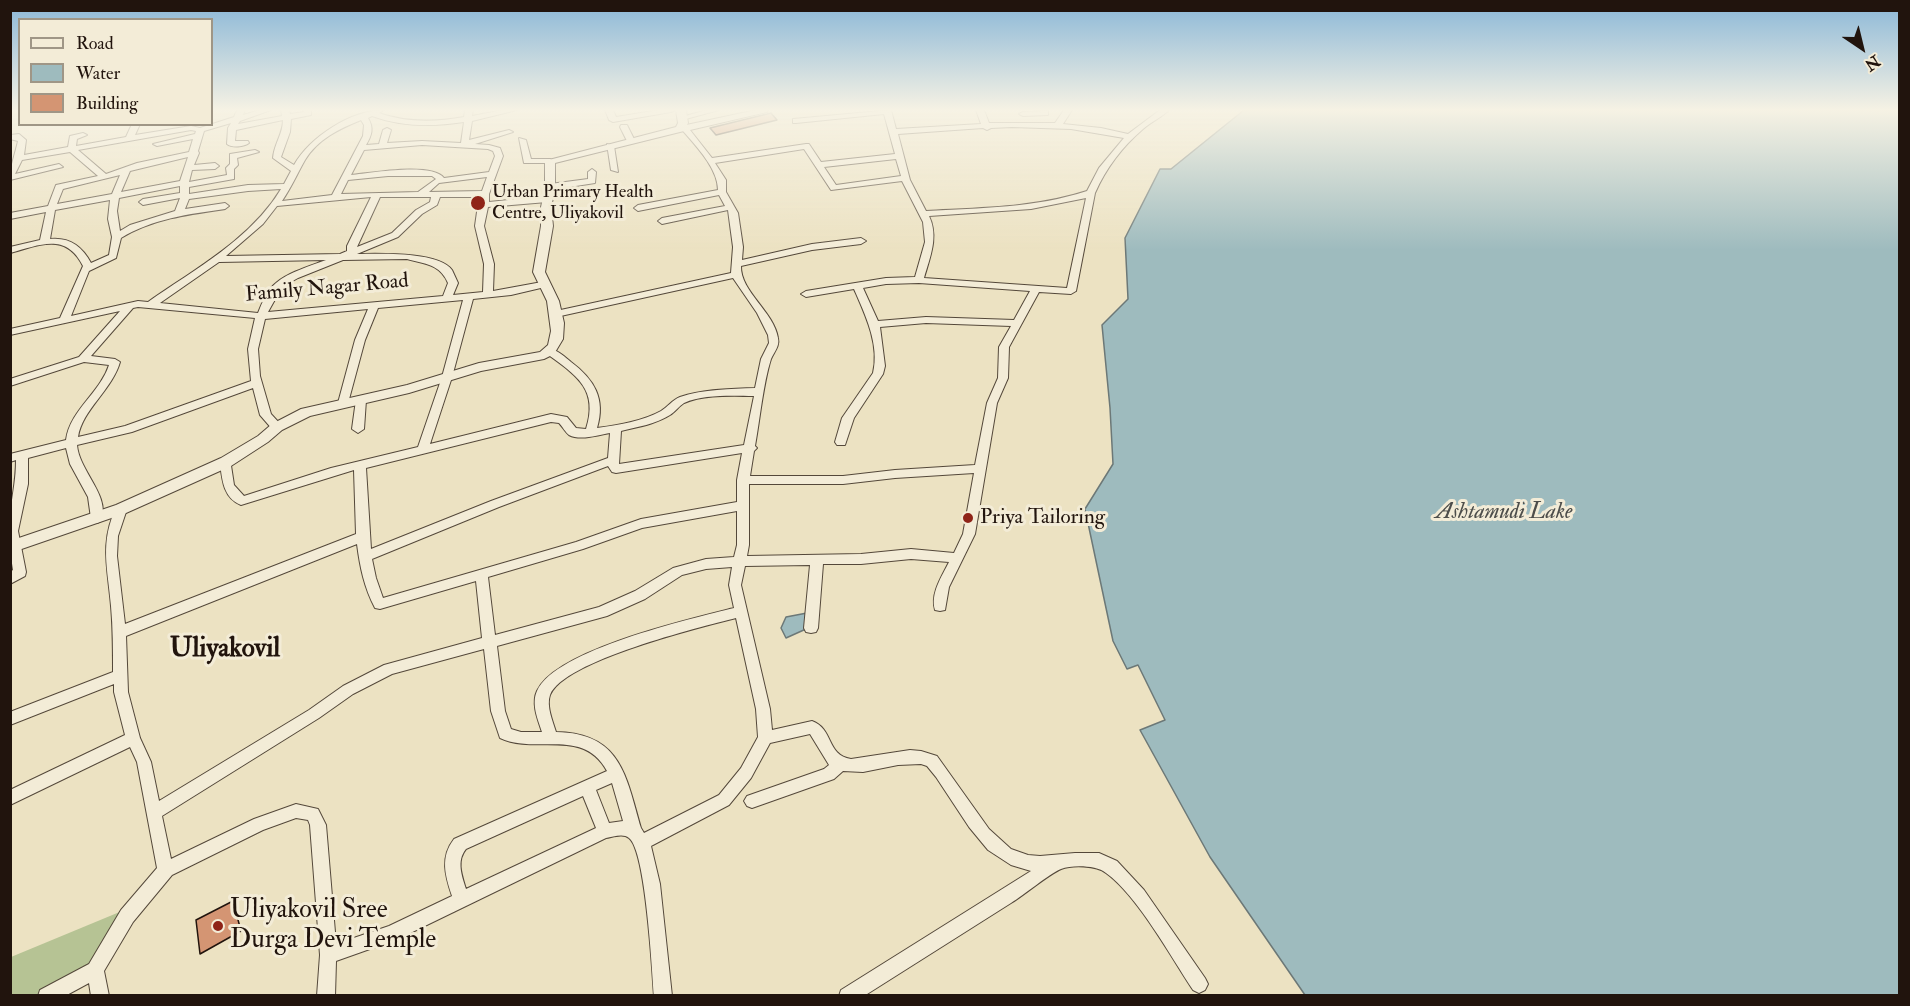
<!DOCTYPE html>
<html>
<head>
<meta charset="utf-8">
<style>
	body { margin:0 }
	#map { position:relative; width:1910px; height:1006px; overflow:hidden; background:#ece2c2; font-family:"IM FELL Double Pica",serif }
	canvas { display:block }
	.frame { position:absolute; inset:0; border:12px solid #21140d; pointer-events:none }
	.legend { position:absolute; left:18px; top:18px; width:195px; height:108px; box-sizing:border-box; background:#f3ecd7; border:2px solid #9f9686; margin:0; padding:8px 10px; list-style:none; font-size:18px; color:#21140d }
	.legend li { display:flex; align-items:center; gap:12px; height:30px }
	.legend b { width:30px; border:2px solid #9f9686 }
	.north { position:absolute; left:1832px; top:18px; width:60px; height:60px; -webkit-text-stroke:4px #f3ecd7; paint-order:stroke; rotate:145deg; font-size:16px; font-weight:700; line-height:24px; text-align:center; color:#21140d }
	.north::after { content:''; display:block; margin:auto; width:21px; height:27px; background:#21140d; clip-path:polygon(50% 0,100% 100%,50% 72%,0 100%) }
</style>
</head>
<body>
<div id="map">
<canvas width="1910" height="1006"></canvas>
<div class="frame"></div>
<ul class="legend">
<li><b style="height:8px;background:#f3ecd7"></b>Road</li>
<li><b style="height:16px;background:#9ebbbe"></b>Water</li>
<li><b style="height:16px;background:#d49573"></b>Building</li>
</ul>
<div class="north">N</div>
</div>
<script>
const g = document.querySelector('canvas').getContext('2d');
g.lineJoin = 'round';
function paint(path, color) { g.fillStyle = color; g.fill(path, 'evenodd'); }
function stroke(path, color, width, dash) { g.strokeStyle = color; g.lineWidth = width; g.lineCap = dash ? 'butt' : 'round'; g.setLineDash(dash || []); g.stroke(path); }
function label(font, color, halo, rows, align = 'center') {
  g.font = font + ' "IM FELL Double Pica",serif'; g.lineWidth = 6; g.setLineDash([]); g.textBaseline = 'middle'; g.strokeStyle = halo; g.fillStyle = color; for (const [text, x, y, turn = 0] of rows) {
    g.save(); g.translate(x, y); g.rotate((+turn || 0) * Math.PI / 180); g.textAlign = isNaN(turn) ? turn : align; if (halo) g.strokeText(text, 0, 0); g.fillText(text, 0, 0); g.restore();
  }
}
const green = new Path2D(`
	M122,911L91,969L39,995L11,996V957Z`);
const water = new Path2D(`
	M1244,110H1899V995H1305L1210,857L1140,730L1165,720L1138,665L1127,669L1113,641L1085,509L1113,464L1110,408L1102,325L1128,299L1125,238L1160,169H1171Z
	M807,613L806,629L786,638L781,628L786,617Z`);
const building = new Path2D(`
	M771,113L777,120L716,135L710,128Z
	M233,901L241,931L200,954L196,920Z`);
const minor = new Path2D(`
	M237,110H245L243,115L260,110H271L240,121L238,124L282,116L281,110H289L290,114L304,112L303,110H311V115L291,119L290,132L281,157L294,165C310,137 351,110 384,110L379,113C407,123 436,122 464,117L465,110H473L472,116L503,110H517L472,121L469,140L509,130L513,132L475,144L489,145L500,148L503,156L489,194V202L547,196L551,199L547,202L488,207L484,226L494,264L493,291L542,282L547,285L545,287L511,295L473,299L452,377L430,444L551,414L567,417L576,428L586,429C599,389 576,375 547,354L546,352L547,350L551,349C559,351 565,357 571,362C594,379 606,399 597,428C618,425 643,421 661,411C668,407 672,400 680,397C704,389 730,389 755,388L761,359L769,343L768,335L757,313L733,278L556,317L551,314L556,311L731,273L733,247L728,210L662,224L658,221L662,218L725,206L719,195L638,211L634,208L638,205L718,190C718,169 697,147 683,131H677V127L756,110H768L767,112L690,130L712,158L806,144H809L821,162L895,154L884,114L796,123H793V119L891,110L896,129L981,124L976,110H984L989,123H1055L1064,110H1072L1063,124L1101,128L1128,134L1160,110H1169C1162,117 1151,122 1143,129C1122,147 1106,168 1095,193L1076,291L1071,294L1039,292L1009,347L1008,378L997,403L975,534L949,587L945,610L940,611L935,610C930,594 942,576 949,562L911,559L861,564H823L818,628L816,632L811,633L806,632L804,628L810,565L745,566L741,585L770,709L772,730L812,721C834,729 826,755 851,759L910,750L921,751L937,756L989,829L1011,849L1028,855L1040,856L1075,853H1099L1117,861L1144,890L1205,978L1208,984L1205,990L1199,993L1193,990C1171,957 1137,895 1106,873C1096,865 1072,865 1061,869C1049,874 1024,895 1011,903C962,934 913,965 864,996H839L841,990L1031,871L1011,865L988,850L969,827L936,777L927,766L921,764L898,765L863,772L843,771L834,779L752,808L747,806L744,801L747,796L824,769L829,765L810,734L770,743L751,778L729,805L651,846L660,884L672,996H654C652,969 646,851 629,838C623,833 613,837 606,838L398,939L336,961L335,996H317L320,955L310,825L308,820L296,818L263,830L172,875L133,922L104,971L109,996H91L89,983L65,996H38L40,990L89,964L121,910L157,868L137,762L130,747L10,805V790L125,735L114,692V684L10,725V712L113,672C113,649 113,628 111,606C108,569 99,542 117,506H125L127,509L118,536L117,556L125,624L356,534L354,470L241,505C223,498 222,479 220,462L226,458L230,459L234,485L244,496L331,468L418,447L442,377L463,300L378,308L365,340L348,403L343,407L338,403L355,340L368,309L265,319L258,349L260,376L271,414L283,427L281,430H273L260,415L253,388L132,432L77,445C79,471 111,496 101,521L97,523L91,518L88,497L70,464L66,448L28,458V484L18,531L26,572L25,576L10,584V572L13,570C10,551 8,528 11,508C13,491 16,479 16,460L10,462V454L66,440C70,410 100,393 109,365L84,362L10,386V379L79,357L120,311L10,335V329L60,318L83,266C66,232 40,245 10,253V247L40,240L46,212L10,219V213L48,206L56,185L98,176L70,152L22,160L15,174L59,164L63,167L10,180C10,166 15,155 18,141L10,139V135L19,134L26,140L24,155L68,147L70,136L83,133L87,135L77,139L76,146L126,137L132,124H140L135,135L191,126L200,128L234,117ZM372,116C402,127 432,127 464,122L461,143L422,141L387,143L391,130L387,128L383,130L379,144L366,145C372,135 374,128 368,118ZM283,120C283,134 274,144 273,158L291,171L284,184L248,185L189,194V187L234,179V169L238,165L237,158L259,152L255,150L230,154V164L226,168L227,175L189,182L192,170L215,169L219,166L215,163L194,165L199,153L198,151L204,131L231,123L228,128L227,144C232,148 244,147 249,143L248,141H235L236,130ZM361,120L364,125L363,136L332,195L282,201C291,188 297,174 305,160C318,139 339,129 361,120ZM1012,127L1071,129L1124,138L1099,168L1087,191C1035,208 980,208 926,211L910,180L898,134L983,128L987,130L991,128ZM191,130L196,131L195,134L153,144L157,146L193,139L189,152L137,163L106,174L78,150ZM422,145L488,149L493,151L495,156L489,172L444,178C432,162 371,173 351,175L364,150ZM804,149L831,190L902,181L923,222L925,242L915,277L886,278L806,291L801,294L806,297L854,289C865,314 880,345 873,373L842,418L835,442L837,445H845L854,418L883,374L885,366L880,327L926,323L1011,326L999,347L998,378L987,403L975,465L895,470L843,476H750L754,451L757,448L755,446C760,419 763,384 771,359C774,352 780,346 778,338C774,312 740,291 741,266L812,250L861,244L866,241L861,238L812,244L742,260L743,247L738,213L726,192V180L715,163ZM188,157L180,181L121,192L130,171ZM896,159L901,176L836,185L824,167ZM120,175L112,194L57,204L63,189ZM388,176H432L436,179L418,192L341,194L348,180ZM487,177L482,191L429,192L439,183ZM180,186V193L143,199L139,202L143,205L180,198L175,211L130,225L120,231L117,211L119,198ZM281,189C251,239 195,269 148,302L138,301L71,316L89,271L116,258L121,238C152,219 189,214 225,209L229,206L225,203L185,209L189,199L248,191ZM371,197L347,246V251L340,254L226,256L263,224L277,206ZM380,197H431L430,202L416,210L392,233L357,247ZM440,197H481V205L477,212L475,226L484,264L483,292L453,295L458,283C456,279 454,274 452,270C438,251 378,254 357,254L398,237L422,214L437,205ZM1086,198L1067,288L924,278C930,257 939,237 929,216L1031,209ZM110,200L108,219L112,237L109,255L91,263C82,246 69,237 50,239L55,210ZM407,259C425,264 440,264 448,283L443,296L268,312L282,287L298,278L343,260ZM326,260C310,266 289,272 276,283C267,290 262,303 258,313L160,303L219,262ZM919,283L1030,291L1014,320L926,317L878,321L863,288L886,284ZM138,307L255,318L248,349L251,381L125,426L78,437C82,410 112,390 120,362L115,359L91,356L133,308ZM754,396L744,445L619,464L621,431C637,427 656,424 670,415C675,412 679,406 684,403C704,394 732,396 754,396ZM551,422L559,423C562,426 566,433 569,435C580,441 599,435 610,433L608,458L491,501L371,549L366,468ZM742,453L737,480V502L641,519L576,542L383,598L376,578L372,559L499,507L608,466L612,472L616,473ZM974,473L963,534L954,553L911,549L861,554L747,556L749,545V484H843L895,478ZM737,511V545L734,557L706,559L673,568L635,591L599,607L495,635L488,577L583,549L642,528ZM357,544C360,567 364,587 375,608L380,609L476,581L482,638L384,665L343,686L309,710L159,801L151,762L140,738L128,692L126,636ZM732,567L729,585L734,608C690,619 555,650 537,691C531,704 538,720 542,732H521L511,729L505,711L497,646L607,616L645,599L682,575L706,569ZM736,618L756,709L758,737L741,768L719,795L644,833L641,828C626,776 621,733 556,732C553,722 546,706 550,695C563,661 700,627 736,618ZM484,649L491,711L500,738C537,755 583,727 607,771L454,839C440,857 445,875 452,896L389,926L336,944L326,825L318,809L296,804L254,819L171,859L162,816L319,718L353,694L392,674ZM612,783L623,821L609,823L596,790ZM583,796L596,828L466,889C462,876 456,861 466,849Z
	M605,110H613L616,117L659,110H675L671,112L613,122L609,120Z
	M707,110H719L682,120L678,118Z
	M1045,111H1048V115L1023,116L1019,114L1023,112Z
	M621,125H627L635,141L634,143H628L620,127Z
	M519,138L526,140L531,159H550L554,161L550,163H524Z
	M607,144L614,146L618,172L611,170Z
	M592,169L596,172L595,183L550,190L546,187L550,184L588,179V172Z
	M361,396L366,400L364,429L358,433L352,429L356,400Z`);
const tertiary = new Path2D(`
	M676,110H686L688,123L684,131L555,163V189L551,207L553,226L545,272L559,301L564,323L563,339L554,354L544,359L481,371L409,393L310,416L282,430L268,442L231,466L126,513L10,553V541L116,505L221,458L258,436L272,424L301,409L407,385L479,363L540,352L548,345L551,331L547,301L533,272L541,226V207L545,189V161L676,127L678,123Z`);
const markers = [
	[478,203,8,"#8f2418"],
	[968,518,6,"#8f2418"],
	[218,926,6,"#8f2418"]
];
const farPoinames = [
	["Urban Primary Health",492,193],
	["Centre, Uliyakovil",492,214]
];
const streetNames = [
	["Family Nagar Road",327,289,-5]
];
const poiNames = [
	["Priya Tailoring",980,518]
];
const waterNames = [
	["Ashtamudi Lake",1504,513]
];
const nearPoinames = [
	["Uliyakovil Sree",230,911],
	["Durga Devi Temple",230,941]
];
const districtNames = [
	["Uliyakovil",225,650]
];
paint(green, '#b6c394');
paint(water, '#9ebbbe');
stroke(water, '#6c7877', 1.5);
paint(building, '#d49573');
stroke(building, '#21140d', 1.5);
stroke(minor, '#54483a', 2);
stroke(tertiary, '#54483a', 2);
paint(minor, '#f3ecd7');
paint(tertiary, '#f3ecd7');
const sky = g.createLinearGradient(0, 0, 0, 250);
sky.addColorStop(0, '#8ab7d7');
sky.addColorStop(0.44, '#f6f2e4');
sky.addColorStop(1, '#f6f2e400');
g.fillStyle = sky;
g.fillRect(0, 0, 1910, 250);
for (const [x, y, r, color] of markers) { const dot = new Path2D(); dot.arc(x, y, r, 0, 2 * Math.PI); g.fillStyle = color; g.fill(dot); stroke(dot, '#f3ecd7', 2); }
label('18px', '#21140d', '#f3ecd7', farPoinames, 'left');
label('21px', '#21140d', '#f3ecd7', streetNames);
label('21px', '#21140d', '#f3ecd7', poiNames, 'left');
label('italic 22px', '#4d4e4b', '#f3ecd7', waterNames);
label('26px', '#21140d', '#f3ecd7', nearPoinames, 'left');
label('bold 27px', '#21140d', '#f3ecd7', districtNames);
</script>
</body>
</html>
